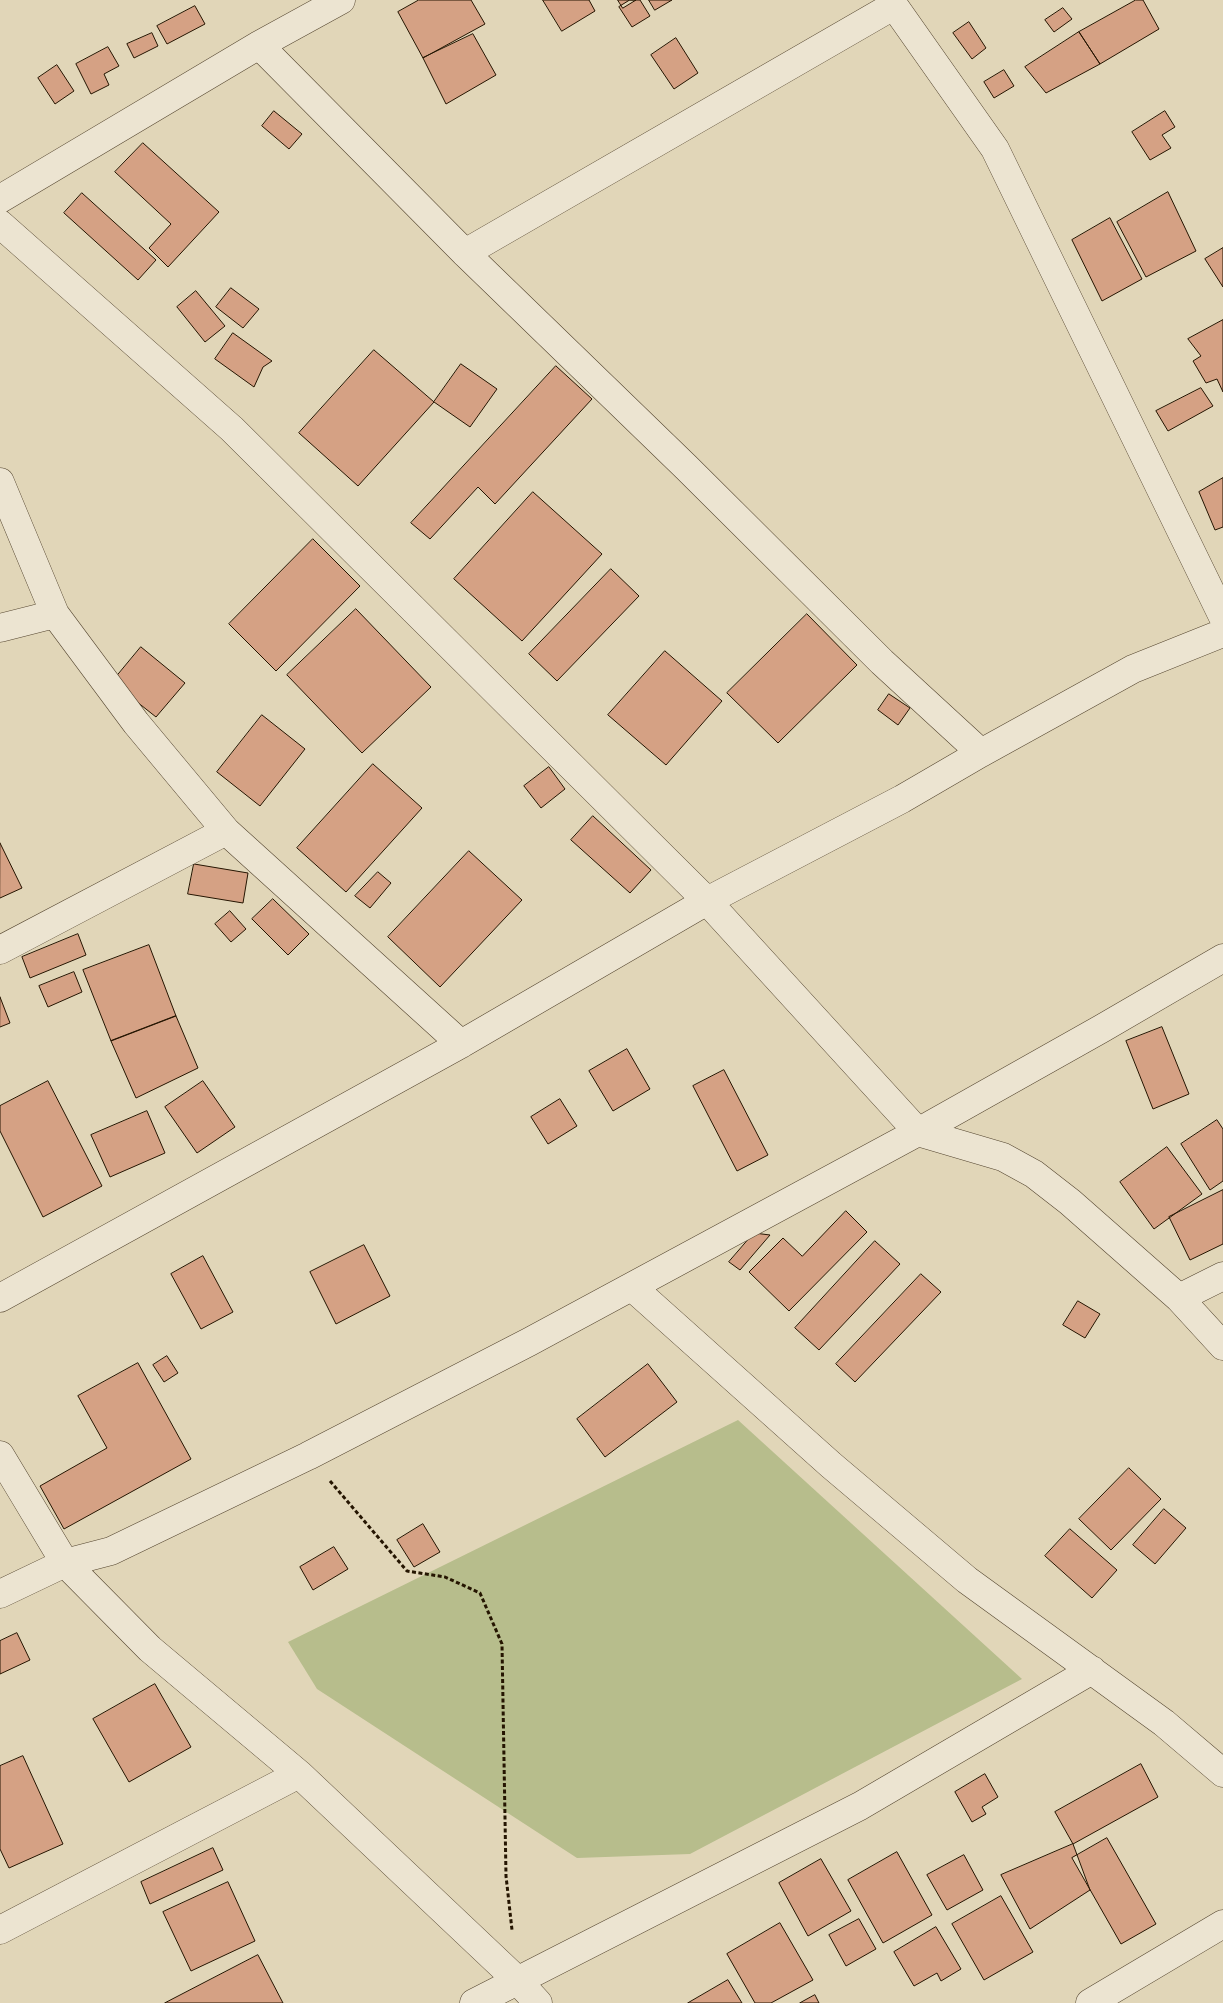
<!DOCTYPE html>
<html>
<head>
<meta charset="utf-8">
<style>
	body { margin:0 }
	canvas { display:block; background:#e1d6b8 }
</style>
</head>
<body>
<canvas width="1223" height="2003"></canvas>
<script>
const g = document.querySelector('canvas').getContext('2d');
g.lineJoin = 'round';
function paint(path, color) { g.fillStyle = color; g.fill(path, 'evenodd'); }
function stroke(path, color, width, dash) { g.strokeStyle = color; g.lineWidth = width; g.lineCap = dash ? 'butt' : 'round'; g.setLineDash(dash || []); g.stroke(path); }
const green = new Path2D(`
	M738,1420L1022,1679L690,1854L577,1858L317,1689L288,1642Z`);
const building = new Path2D(`
	M419,0H471L485,24L423,58L398,12Z
	M543,0H589L595,11L562,31Z
	M618,0H636L623,8Z
	M630,0H640L650,16L632,27L619,7Z
	M649,0H672L655,10Z
	M1136,0H1143L1159,29L1100,64L1079,32Z
	M195,6L205,24L167,44L157,26Z
	M1063,8L1072,19L1054,32L1045,20Z
	M969,22L986,48L972,59L953,33Z
	M1079,32L1100,64L1046,93L1025,67Z
	M152,33L158,46L134,58L127,44Z
	M473,34L496,75L446,104L423,58Z
	M676,38L698,73L674,89L651,55Z
	M108,47L119,66L104,74L109,85L91,94L76,64Z
	M57,65L74,91L55,104L38,78Z
	M1004,70L1014,86L994,98L984,82Z
	M274,111L302,134L289,149L262,126Z
	M1165,111L1175,127L1162,135L1171,148L1150,160L1132,132Z
	M143,143L219,212L168,267L149,248L171,224L115,172Z
	M1168,192L1196,251L1146,277L1117,222Z
	M82,193L156,260L138,280L64,213Z
	M1110,218L1142,279L1102,301L1072,240Z
	M1223,248V287L1205,259Z
	M231,288L259,309L243,328L216,307Z
	M196,291L225,326L205,342L177,307Z
	M1223,320V392L1217,379L1206,383L1193,361L1201,356L1188,339Z
	M233,333L272,361L263,367L254,387L215,359Z
	M374,350L434,402L358,486L299,433Z
	M461,364L497,389L470,427L434,402Z
	M556,366L592,399L495,504L478,487L430,539L411,523Z
	M1201,388L1213,406L1168,431L1156,411Z
	M1223,478V527L1215,530L1199,492Z
	M533,492L602,554L522,641L454,579Z
	M313,539L360,586L276,671L229,624Z
	M611,569L639,596L557,681L529,654Z
	M356,609L431,687L362,753L287,675Z
	M807,614L857,665L778,743L727,693Z
	M141,647L185,683L156,717L112,682Z
	M665,651L722,701L666,765L608,715Z
	M889,694L910,708L898,725L878,710Z
	M262,715L305,749L260,806L217,772Z
	M373,764L422,808L346,892L297,848Z
	M549,767L565,789L541,808L524,786Z
	M593,816L651,870L630,893L571,840Z
	M0,843L22,888L0,898Z
	M469,851L522,900L440,987L388,937Z
	M194,864L248,873L243,903L188,894Z
	M378,872L391,883L370,908L355,896Z
	M273,899L309,934L288,955L252,919Z
	M230,911L246,929L231,942L215,924Z
	M78,934L86,955L30,978L22,957Z
	M149,945L176,1016L111,1041L83,970Z
	M74,972L82,992L48,1007L39,986Z
	M0,997L10,1023L0,1027Z
	M176,1016L198,1068L136,1098L111,1041Z
	M1162,1027L1189,1094L1153,1109L1126,1041Z
	M627,1049L650,1089L613,1111L589,1071Z
	M724,1070L768,1155L737,1171L693,1086Z
	M48,1081L102,1186L43,1217L0,1131V1106Z
	M203,1081L235,1127L197,1153L165,1107Z
	M560,1099L577,1126L548,1144L531,1117Z
	M147,1111L165,1153L110,1177L91,1135Z
	M1217,1120L1223,1129V1181L1210,1190L1181,1144Z
	M1167,1147L1202,1194L1154,1229L1120,1182Z
	M1223,1190V1244L1190,1260L1169,1217Z
	M846,1211L867,1232L789,1311L749,1272L783,1238L802,1256Z
	M754,1233L770,1235L740,1270L729,1262Z
	M875,1241L900,1264L819,1350L795,1328Z
	M364,1245L390,1296L336,1324L310,1272Z
	M203,1256L233,1312L201,1329L171,1274Z
	M921,1274L941,1292L855,1382L836,1364Z
	M1078,1301L1100,1314L1085,1338L1063,1325Z
	M167,1356L178,1373L164,1382L153,1365Z
	M138,1363L191,1459L64,1529L40,1486L107,1448L78,1396Z
	M648,1364L677,1402L605,1457L577,1419Z
	M1129,1468L1161,1499L1111,1550L1079,1519Z
	M1164,1509L1186,1528L1155,1564L1133,1545Z
	M423,1524L440,1552L414,1567L397,1540Z
	M1070,1529L1117,1570L1092,1598L1045,1556Z
	M334,1547L348,1569L313,1590L300,1567Z
	M17,1633L30,1660L0,1674V1641Z
	M155,1684L191,1747L129,1782L93,1719Z
	M23,1756L63,1844L9,1868L0,1849V1766Z
	M1141,1764L1158,1797L1073,1844L1055,1812Z
	M985,1774L998,1797L982,1807L986,1814L972,1822L955,1792Z
	M1107,1838L1156,1924L1121,1944L1072,1858Z
	M1073,1844L1090,1890L1030,1929L1001,1875Z
	M213,1848L223,1870L150,1904L141,1882Z
	M897,1852L932,1915L883,1943L848,1880Z
	M964,1855L983,1890L947,1910L927,1875Z
	M821,1859L851,1911L808,1936L779,1883Z
	M228,1882L255,1941L191,1971L163,1912Z
	M1001,1896L1033,1952L984,1980L952,1924Z
	M859,1919L876,1949L846,1966L829,1935Z
	M780,1923L813,1980L771,2003H755L727,1954Z
	M936,1927L961,1969L941,1981L937,1973L914,1986L894,1952Z
	M258,1955L283,2003H165Z
	M728,1980L742,2003H688Z
	M815,1995L819,2003H800Z`);
const path = new Path2D(`
	M330,1481L407,1571L445,1577L480,1593L502,1644L506,1876L512,1930`);
const minor = new Path2D(`
	M890,0L995,149L1223,617
	M259,45L465,253L686,467L882,662L981,753
	M0,199L259,45L341,0
	M0,224L232,429L707,901L918,1132L1003,1157L1034,1174L1070,1202L1179,1298L1223,1346
	M465,253L893,6
	M0,482L55,614L136,723L226,831L461,1044
	M0,628L55,614
	M0,950L226,831
	M632,1287L831,1465L967,1580L1164,1723L1223,1773
	M0,1298L461,1044L707,901L902,799L981,753L1133,669L1223,633
	M1179,1298L1223,1276
	M0,1455L65,1563L150,1649L299,1774L517,1980L538,2003
	M0,1594L65,1563L111,1551L308,1456L529,1342L918,1132L1101,1029L1223,958
	M0,1930L299,1774
	M474,2003L860,1806L1092,1670
	M1090,2003L1223,1924`);
paint(green, '#b7bd8c');
paint(building, '#d5a184');
stroke(building, '#251501', 1);
stroke(minor, '#54452f', 29);
stroke(path, '#251501', 3, [4, 2.5]);
stroke(minor, '#ece4d1', 28);
</script>
</body>
</html>
